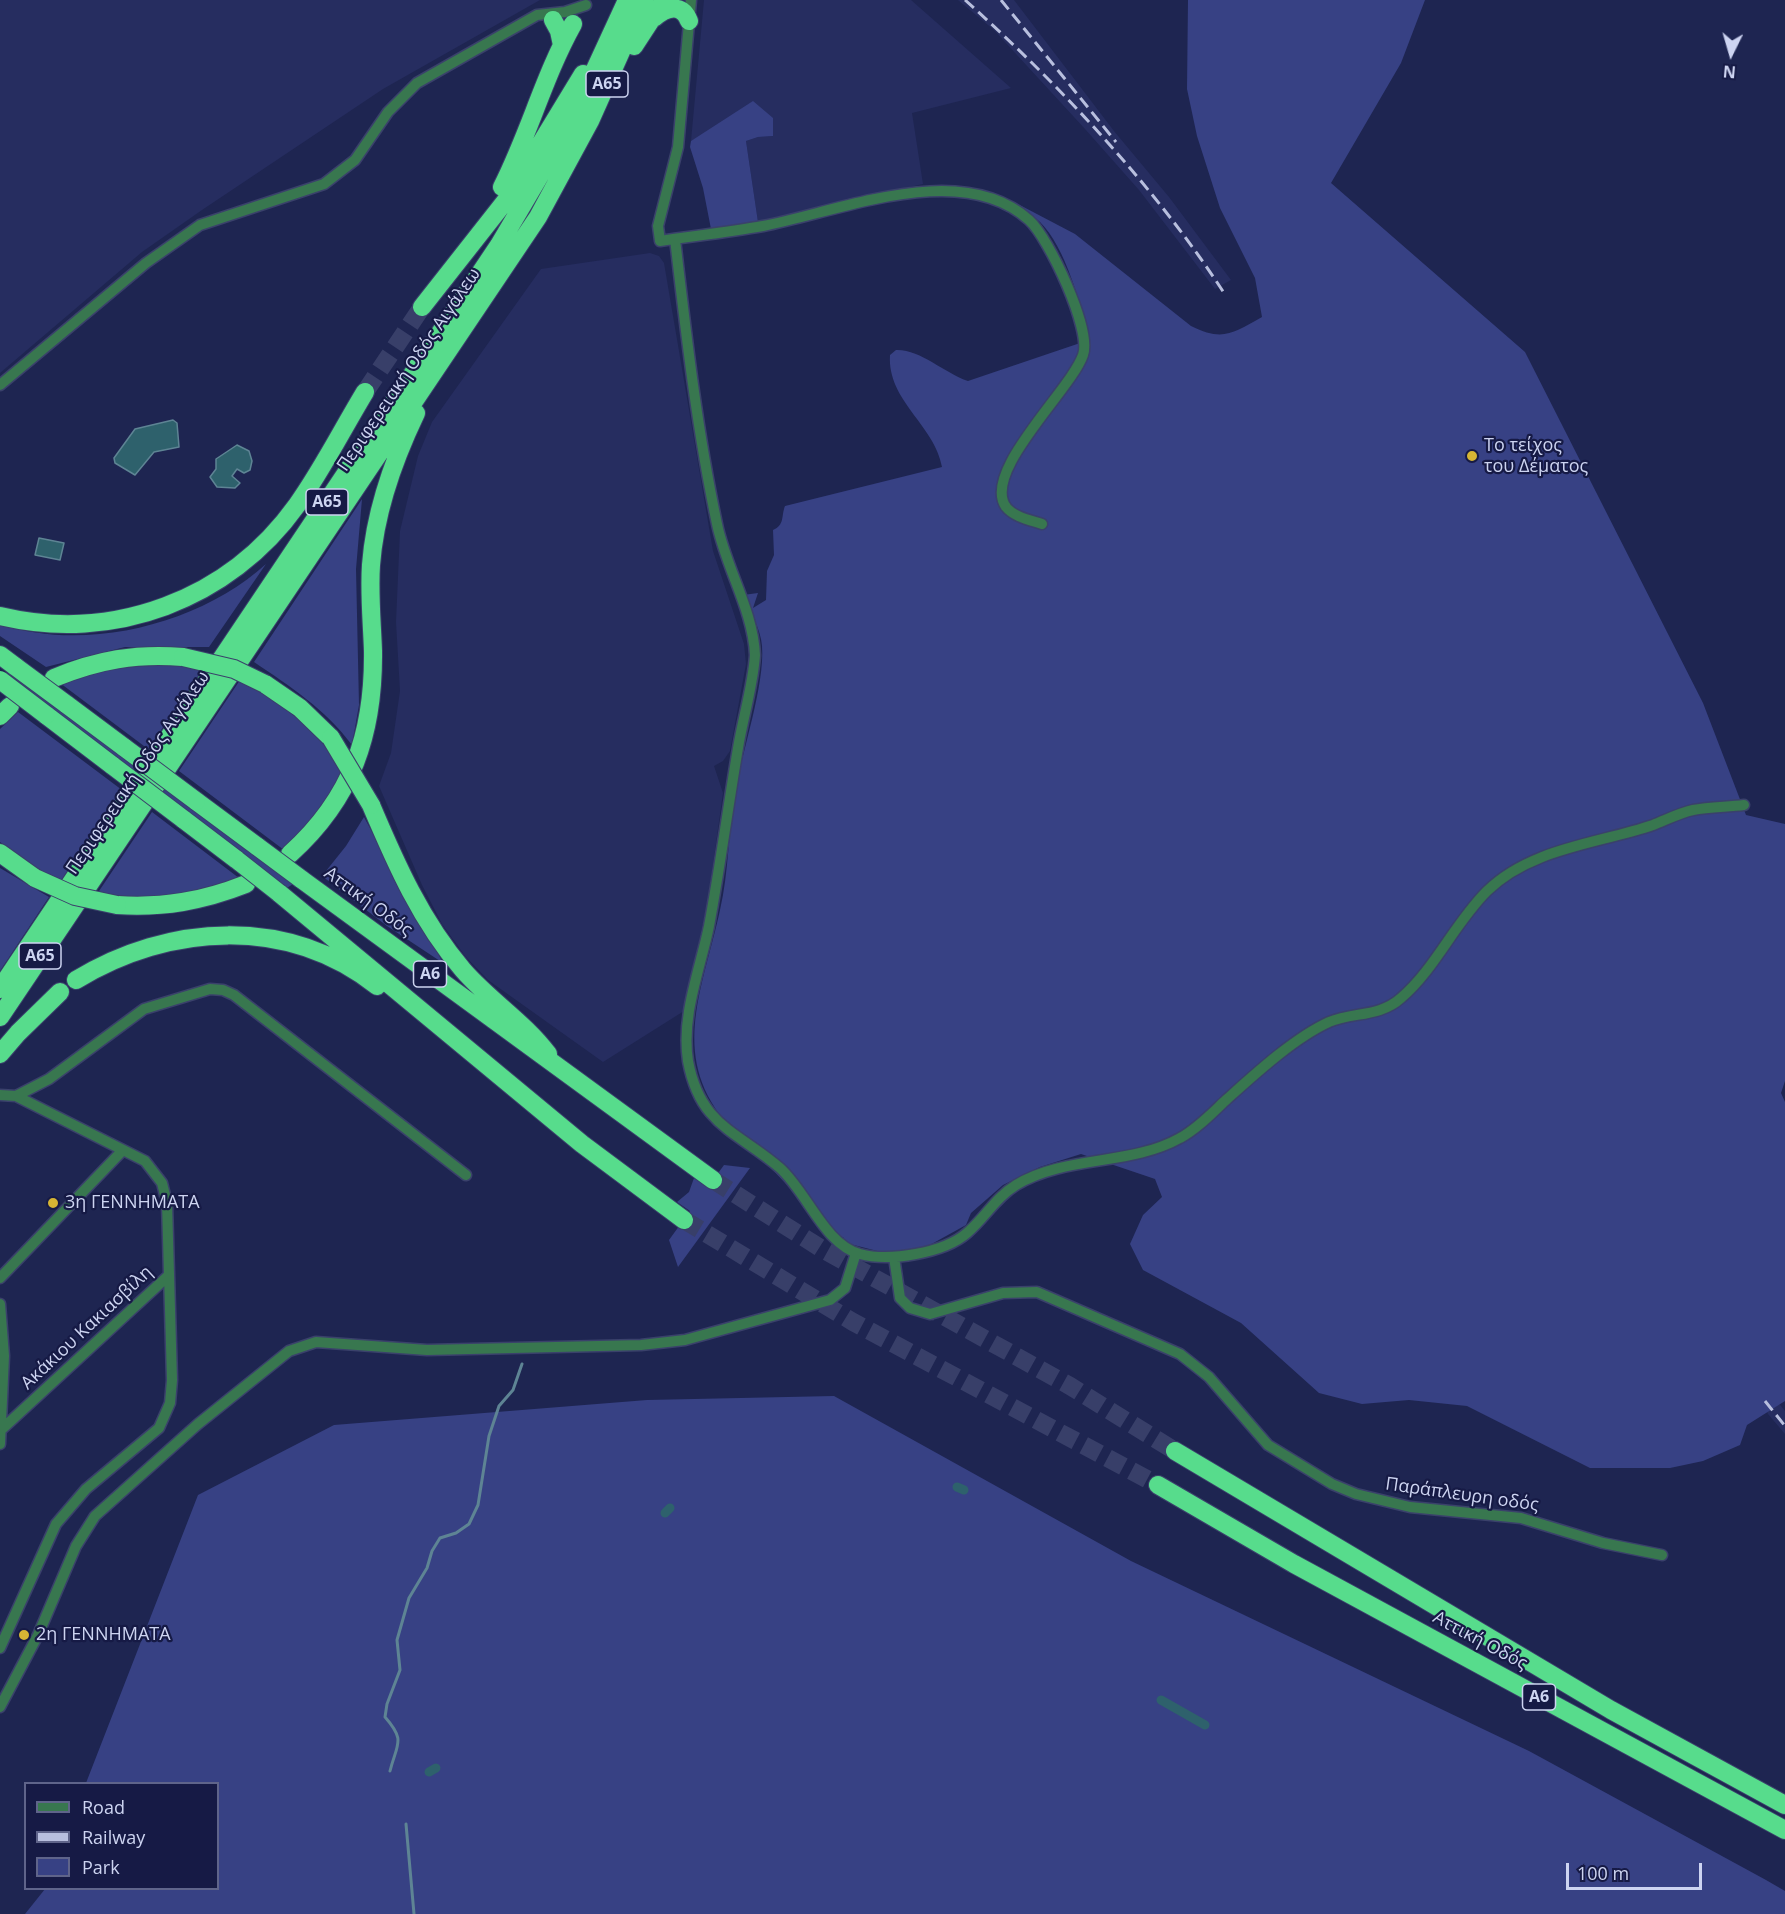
<!DOCTYPE html>
<html>
<head>
<meta charset="utf-8">
<style>
	body { margin:0 }
	#map { position:relative; width:1785px; height:1914px; overflow:hidden; background:#1e2551; font-family:"Open Sans",sans-serif }
	canvas { display:block }
	.legend { position:absolute; left:24px; top:1782px; width:195px; height:108px; box-sizing:border-box; background:#161a45; border:2px solid #5f648a; margin:0; padding:8px 10px; list-style:none; font-size:18px; color:#cdd4f1 }
	.legend li { display:flex; align-items:center; gap:12px; height:30px }
	.legend b { width:30px; border:2px solid #5f648a }
	.north { position:absolute; left:1701px; top:24px; width:60px; height:60px; -webkit-text-stroke:4px #161a45; paint-order:stroke; rotate:185deg; font-size:16px; font-weight:700; line-height:24px; text-align:center; color:#cdd4f1 }
	.north::after { content:''; display:block; margin:auto; width:21px; height:27px; background:#cdd4f1; clip-path:polygon(50% 0,100% 100%,50% 72%,0 100%) }
	.scale { position:absolute; left:1566px; top:1863px; width:136px; height:27px; box-sizing:border-box; border:3px solid #cdd4f1; border-top:0; padding-left:8px; font-size:18px; line-height:21px; white-space:nowrap; color:#cdd4f1; -webkit-text-stroke:4px #161a45; paint-order:stroke }
</style>
</head>
<body>
<div id="map">
<canvas width="1785" height="1914"></canvas>
<ul class="legend">
<li><b style="height:8px;background:#38774f"></b>Road</li>
<li><b style="height:8px;background:#b8bfde"></b>Railway</li>
<li><b style="height:16px;background:#374184"></b>Park</li>
</ul>
<div class="north">N</div>
<div class="scale">100 m</div>
</div>
<script>
const g = document.querySelector('canvas').getContext('2d');
g.lineJoin = 'round';
function paint(path, color) { g.fillStyle = color; g.fill(path, 'evenodd'); }
function stroke(path, color, width, dash) { g.strokeStyle = color; g.lineWidth = width; g.lineCap = dash ? 'butt' : 'round'; g.setLineDash(dash || []); g.stroke(path); }
function label(font, color, halo, rows, align = 'center') {
  g.font = font + ' "Open Sans",sans-serif'; g.lineWidth = 4.5; g.setLineDash([]); g.textBaseline = 'middle'; g.strokeStyle = halo; g.fillStyle = color; for (const [text, x, y, turn = 0] of rows) {
    g.save(); g.translate(x, y); g.rotate((+turn || 0) * Math.PI / 180); g.textAlign = isNaN(turn) ? turn : align; if (halo) g.strokeText(text, 0, 0); g.fillText(text, 0, 0); g.restore();
  }
}
const built = new Path2D(`
	M0,0H540L383,89L202,210L142,252L0,373Z
	M704,0H911L1011,88L912,113L923,184L758,222L746,141L758,137L773,136L698,138L691,141Z
	M958,0H1014L1114,131L1169,197L1231,280L1215,289L1139,190L1085,129L994,30Z
	M650,253L659,256L664,263L713,551L744,644L746,664L730,751L723,761L714,766L723,793L708,901L684,1011L603,1062L488,980L465,956L442,924L422,885L379,786L391,753L400,691L396,622L400,531L418,456L432,422L541,269Z
	M1776,1400L1785,1411V1434L1768,1414L1764,1405Z`);
const green = new Path2D(`
	M1188,0H1425L1401,63L1331,183L1525,352L1703,703L1746,815L1785,824V1081L1781,1093L1785,1102V1401L1747,1425L1740,1445L1703,1461L1670,1468H1590L1467,1406L1409,1400L1362,1404L1319,1393L1241,1323L1143,1270L1130,1244L1143,1215L1162,1197L1155,1179L1081,1154L1040,1167L1003,1185L971,1213L966,1225L928,1246L893,1255L842,1242L844,1238L833,1232L725,1121C669,1054 704,985 720,910C729,872 728,831 735,793C742,751 765,685 762,646C761,629 749,610 743,595L758,593L753,608L766,600L767,571L774,555L773,530C785,525 781,516 785,506L942,467C935,425 887,401 890,355L896,350C920,349 944,373 968,381L1089,340C1081,305 1066,248 1040,222C1032,215 1022,209 1014,202L1075,234L1191,326C1223,342 1233,333 1262,317L1255,278L1220,208L1197,136L1187,89Z
	M753,101L773,118V136L758,137L746,141L758,222L711,229L703,188L690,147L691,141Z
	M362,499L356,569L359,705L352,745C325,709 291,687 254,662Z
	M266,564L209,647H125L46,667L0,636V624C86,653 200,624 266,564Z
	M155,662L204,668L148,749L60,683L78,675Z
	M9,671L293,884L287,888L4,674Z
	M240,680C288,708 313,726 345,773L333,794L284,850L179,771Z
	M18,712L122,790L60,882L40,872L0,842V729Z
	M152,812L239,878L211,890L152,900L97,894Z
	M364,817L443,963L387,926L322,876L346,846Z
	M0,868L49,897L0,971Z
	M724,1165L750,1168L678,1267L669,1240L690,1211L677,1202L689,1192L694,1178L708,1187Z
	M834,1396L1131,1561L1529,1751L1766,1880L1785,1891V1914H25L45,1889L218,1888V1784L86,1783L198,1495L334,1425L647,1400Z`);
const water = new Path2D(`
	M173,420L177,423L179,447L154,452L135,475L115,463L114,458L135,429Z
	M237,445L249,451L252,461L250,470L244,473L237,469L232,476L240,483L235,488L217,487L210,477L216,469V459Z
	M39,538L64,543L60,560L35,555Z`);
const stream = new Path2D(`
	M390,1771C397,1743 406,1741 385,1717L387,1704L400,1670L397,1640L409,1598L427,1568L432,1551L440,1538L456,1533L469,1524L478,1505L489,1436L499,1406L513,1390L522,1364
	M406,1824L414,1914`);
const canal = new Path2D(`
	M957,1487L964,1490
	M665,1513L670,1508
	M1161,1700L1205,1725
	M429,1772L436,1768`);
const motorwayTunnel = new Path2D(`
	M365,392L422,307
	M713,1180L822,1249L1070,1386L1175,1451
	M684,1220L853,1322L1158,1485`);
const minor = new Path2D(`
	M691,0L678,147L658,226L660,241C694,236 729,232 763,226C841,211 961,159 1029,220C1049,238 1092,330 1083,355C1071,390 981,472 1006,507C1014,517 1030,520 1042,524
	M675,239C686,334 697,430 717,524C726,568 753,610 755,655C753,686 743,717 738,748C728,807 720,867 709,926C700,970 681,1015 688,1061C700,1126 737,1131 780,1168C807,1192 825,1245 860,1254C889,1262 944,1253 967,1233C985,1218 995,1198 1016,1185C1066,1155 1130,1166 1180,1138C1197,1129 1212,1113 1226,1100C1255,1074 1294,1038 1329,1022C1353,1012 1380,1017 1401,998C1435,969 1454,924 1487,891C1531,848 1597,844 1653,825C1666,820 1679,813 1693,810C1709,807 1727,807 1744,805
	M0,385L146,263L200,225L324,184L355,160L388,112L417,83L537,15L565,12L586,5
	M0,1095L16,1096L145,1161L162,1183L167,1203L172,1380L170,1403L159,1428L86,1489L56,1524L0,1648
	M16,1096L49,1079L144,1009L210,989L223,990L234,995L466,1175
	M894,1257L900,1298L910,1308L930,1314L1003,1293L1037,1292L1180,1354L1209,1377L1268,1445L1332,1484L1356,1494L1410,1507L1521,1518L1603,1543L1662,1555
	M0,1278L123,1150
	M0,1304L4,1356L0,1444
	M2,1429L168,1276
	M0,1707L38,1635L76,1546L95,1516L198,1424L289,1351L316,1342L427,1350L641,1345L685,1340L830,1300L845,1288L856,1253`);
const motorway = new Path2D(`
	M654,18C667,7 682,3 689,21
	M553,20L559,31L562,45
	M634,46L664,0
	M502,187C529,134 544,76 573,24
	M422,307L507,199L583,74
	M0,616C113,643 229,600 297,505C322,470 342,430 365,392
	M0,655L16,667
	M54,678C97,660 137,653 183,657
	M265,684L300,708L331,738
	M66,704L125,748
	M46,715L113,766
	M0,716L10,706
	M196,801L258,847
	M371,805C396,864 421,921 463,970C490,1001 524,1022 548,1054
	M183,819L237,860
	M0,853L35,878
	M290,854C352,798 374,734 373,651C372,622 369,593 371,565C375,511 393,461 416,413
	M301,879L713,1180
	M279,893L582,1144L684,1220
	M117,905C163,908 203,901 246,884
	M76,980C169,923 288,916 377,986
	M0,989L499,245L568,128L627,0
	M0,1017L538,217L590,121L644,0
	M0,1054L18,1033L60,992
	M1175,1451L1611,1710L1785,1805
	M1158,1485L1294,1564L1785,1830`);
const rail = new Path2D(`
	M965,0C1060,85 1157,189 1226,296
	M1001,0L1116,142
	M1765,1401L1785,1426`);
const motorwayBridge = new Path2D(`
	M183,657L234,669L265,684
	M16,667L66,704
	M0,680L46,715
	M331,738L371,805
	M125,748L196,801
	M113,766L183,819
	M258,847L301,879
	M237,860L279,893
	M35,878L75,896L117,905`);
const markers = [
	[1472,456,6,"#d6b534"],
	[53,1203,6,"#d6b534"],
	[24,1635,6,"#d6b534"]
];
const shields = [
	[607,84,42],
	[327,502,42],
	[40,956,42],
	[430,974,33],
	[1539,1697,33]
];
const shieldNames = [
	["Α65",607,84],
	["Α65",327,502],
	["Α65",40,956],
	["Α6",430,974],
	["Α6",1539,1697]
];
const streetNames = [
	["Περιφερειακή Οδός Αιγάλεω",409,370,-56],
	["Περιφερειακή Οδός Αιγάλεω",138,773,-56],
	["Αττική Οδός",368,902,36],
	["Ακάκιου Κακιασβίλη",87,1328,-43],
	["Παράπλευρη οδός",1462,1495,8],
	["Αττική Οδός",1480,1641,28]
];
const poiNames = [
	["Το τείχος",1484,446],
	["του Δέματος",1484,467],
	["3η ΓΕΝΝΗΜΑΤΑ",65,1203],
	["2η ΓΕΝΝΗΜΑΤΑ",36,1635]
];
paint(built, '#262d60');
paint(green, '#374184');
paint(water, '#2e616c');
stroke(water, '#5e8494', 1.5);
stroke(stream, '#5e8494', 3);
stroke(canal, '#2e616c', 9);
stroke(motorwayTunnel, '#383f69', 18, [18, 9]);
stroke(minor, '#3a416b', 13);
stroke(motorway, '#3a416b', 20);
stroke(minor, '#38774f', 10);
stroke(motorway, '#57dc8c', 18);
stroke(rail, '#b8bfde', 3, [12, 6]);
stroke(motorwayBridge, '#3a416b', 20, []);
stroke(motorwayBridge, '#57dc8c', 18);
for (const [x, y, r, color] of markers) { const dot = new Path2D(); dot.arc(x, y, r, 0, 2 * Math.PI); g.fillStyle = color; g.fill(dot); stroke(dot, '#161a45', 2); }
for (const [x, y, w] of shields) { const box = new Path2D(); box.roundRect(x - w / 2, y - 13, w, 26, 4.5); g.fillStyle = '#161a45'; g.fill(box); stroke(box, '#cdd4f1', 1.5); }
label('bold 16px', '#cdd4f1', null, shieldNames);
label('18px', '#cdd4f1', '#161a45', streetNames);
label('18px', '#cdd4f1', '#161a45', poiNames, 'left');
</script>
</body>
</html>
